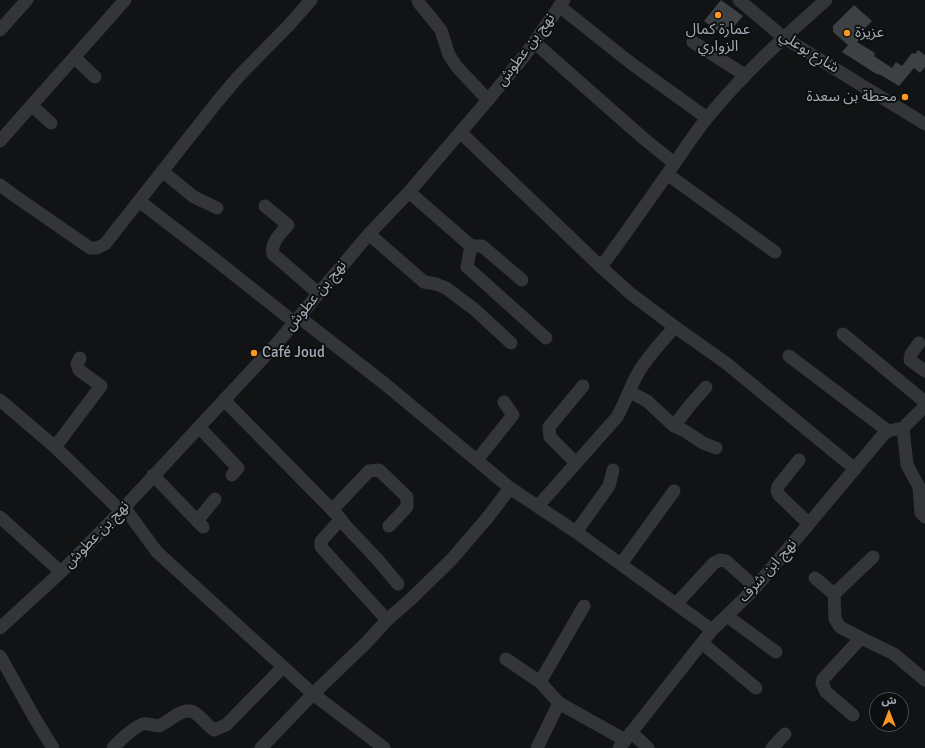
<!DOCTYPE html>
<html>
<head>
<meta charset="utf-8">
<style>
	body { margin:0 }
	#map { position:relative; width:925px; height:748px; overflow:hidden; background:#121314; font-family:Signika,"Noto Sans Arabic",sans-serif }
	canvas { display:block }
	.north { position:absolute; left:869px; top:692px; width:40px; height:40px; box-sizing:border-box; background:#0d0e0f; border:1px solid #494d52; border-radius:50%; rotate:0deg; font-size:11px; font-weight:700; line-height:16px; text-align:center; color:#a3abb6 }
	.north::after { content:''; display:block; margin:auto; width:14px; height:18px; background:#fd9622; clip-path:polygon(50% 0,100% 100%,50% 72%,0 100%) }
</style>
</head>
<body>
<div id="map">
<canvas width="925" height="748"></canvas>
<div class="north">ش</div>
</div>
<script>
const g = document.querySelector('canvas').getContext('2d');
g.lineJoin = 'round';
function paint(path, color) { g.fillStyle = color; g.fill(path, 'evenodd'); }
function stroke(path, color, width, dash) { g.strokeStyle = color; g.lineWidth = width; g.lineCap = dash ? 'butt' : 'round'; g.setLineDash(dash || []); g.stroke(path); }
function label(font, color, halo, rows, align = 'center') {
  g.font = font + ' Signika,"Noto Sans Arabic",sans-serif'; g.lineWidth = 4; g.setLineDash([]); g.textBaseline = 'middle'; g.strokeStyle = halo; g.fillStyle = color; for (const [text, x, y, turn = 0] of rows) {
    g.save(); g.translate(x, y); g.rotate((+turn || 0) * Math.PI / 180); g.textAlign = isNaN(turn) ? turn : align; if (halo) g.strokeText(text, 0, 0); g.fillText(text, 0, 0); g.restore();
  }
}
const building = new Path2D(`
	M721,0L743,16L725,37L704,21Z
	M854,5L872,21L861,32L864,36L857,42L875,53L874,56L892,68L896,62L902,66L912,53L915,54L918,50L925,55V67L920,73L914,68L899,86L879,74L878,75L842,52L848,45L833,32V26Z`);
const minor = new Path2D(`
	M418,0L419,3L441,30L449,55L457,67L488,100
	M739,0L783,37L925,124
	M559,6L632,64L707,118
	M0,30L27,0
	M534,42L643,138L674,163
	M693,42L745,75
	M75,58L95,77
	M32,106L51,123
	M460,132L601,267C622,238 643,209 663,180C678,159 691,138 707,118C743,74 784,37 826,0
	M0,141L125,0
	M162,171L194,197L217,208
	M667,174L775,252
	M0,185L15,196L90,248H97L105,244L217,102L238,77L289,25L311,0
	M409,192L471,246H482L522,280
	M139,201L217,261L294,322
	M265,206L288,225C281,233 270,243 273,254L318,293
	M369,234L424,282L436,284L446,288L474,309L511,343
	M471,246L467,267L546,338
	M601,267L631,294L675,327L726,363L855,469
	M299,317L385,384L510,488L576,532L712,630
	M843,334L925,402
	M919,343L911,354L910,360L925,371
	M789,356L888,431
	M630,392L647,401L674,426L685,431L703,443L716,448
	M0,400L55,447L121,511
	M224,400L341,519L321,541V547L387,620
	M674,426L691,404L706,387
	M199,427L238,468L232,475
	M903,428L907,465L919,487L921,513L925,517
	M55,447L101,386L79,370L77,364L80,358
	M477,460L513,415L504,402
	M799,460L778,486L777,491L779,495L809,524
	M576,463L550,437L549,427L583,386
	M153,475L203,527
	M538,506L617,417C625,403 630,387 638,373C648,356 662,341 675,327
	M124,507L157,552L313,694L366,643L387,620L412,598L452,559L488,517L510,488
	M332,510L369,471L379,470L407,497V507L389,526
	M0,517L61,572
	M341,519L343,523L377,559L398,584
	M197,521L215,499
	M576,532L609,486L613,470
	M873,557L834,594L835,619L840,627L861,638L894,654L925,680
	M621,564L674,491
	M815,578L834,594
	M676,604L714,563L720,560L726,561L755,587
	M727,616L776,652
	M0,628L61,572L121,511L279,341L324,287L369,234L409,192L488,100L525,55L564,0
	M702,643L756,688
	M0,656L34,717L53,748
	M506,659L540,682L559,703L537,748
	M540,682L584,606
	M559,703L625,740
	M853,715L826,692L822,683L823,679L861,638
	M631,732L648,748
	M113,748C118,742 135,726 143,724C148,723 154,726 159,726C169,722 184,705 195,713C202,718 207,725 214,730L226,725L283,667
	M261,748L313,694L384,748
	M619,748L712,630L754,589L802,532L883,435L888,431L903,428L925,406
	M772,748L785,734`);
const markers = [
	[718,15,4,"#fd9622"],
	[847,33,4,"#fd9622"],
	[905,97,4,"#fd9622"],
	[254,353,4,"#fd9622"]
];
const poiNames = [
	["عمارة كمال",718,30,"center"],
	["الزواري",718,47,"center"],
	["عزيزة",855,33],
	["محطة بن سعدة",897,97,"right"],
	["Café Joud",262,353]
];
const streetNames = [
	["نهج بن عطوش",526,50,-53],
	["شارع بوعلي",809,52,32],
	["نهج بن عطوش",316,296,-50],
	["نهج بن عطوش",97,535,-46],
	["نهج ابن شرف",768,571,-48]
];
paint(building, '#3e4144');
stroke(minor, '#333539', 13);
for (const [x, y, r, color] of markers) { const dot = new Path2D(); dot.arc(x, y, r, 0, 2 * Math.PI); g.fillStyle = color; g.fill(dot); stroke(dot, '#0d0e0f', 1.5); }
label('15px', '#a3abb6', '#0d0e0f', poiNames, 'left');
label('15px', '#a3abb6', '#0d0e0f', streetNames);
</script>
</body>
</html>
